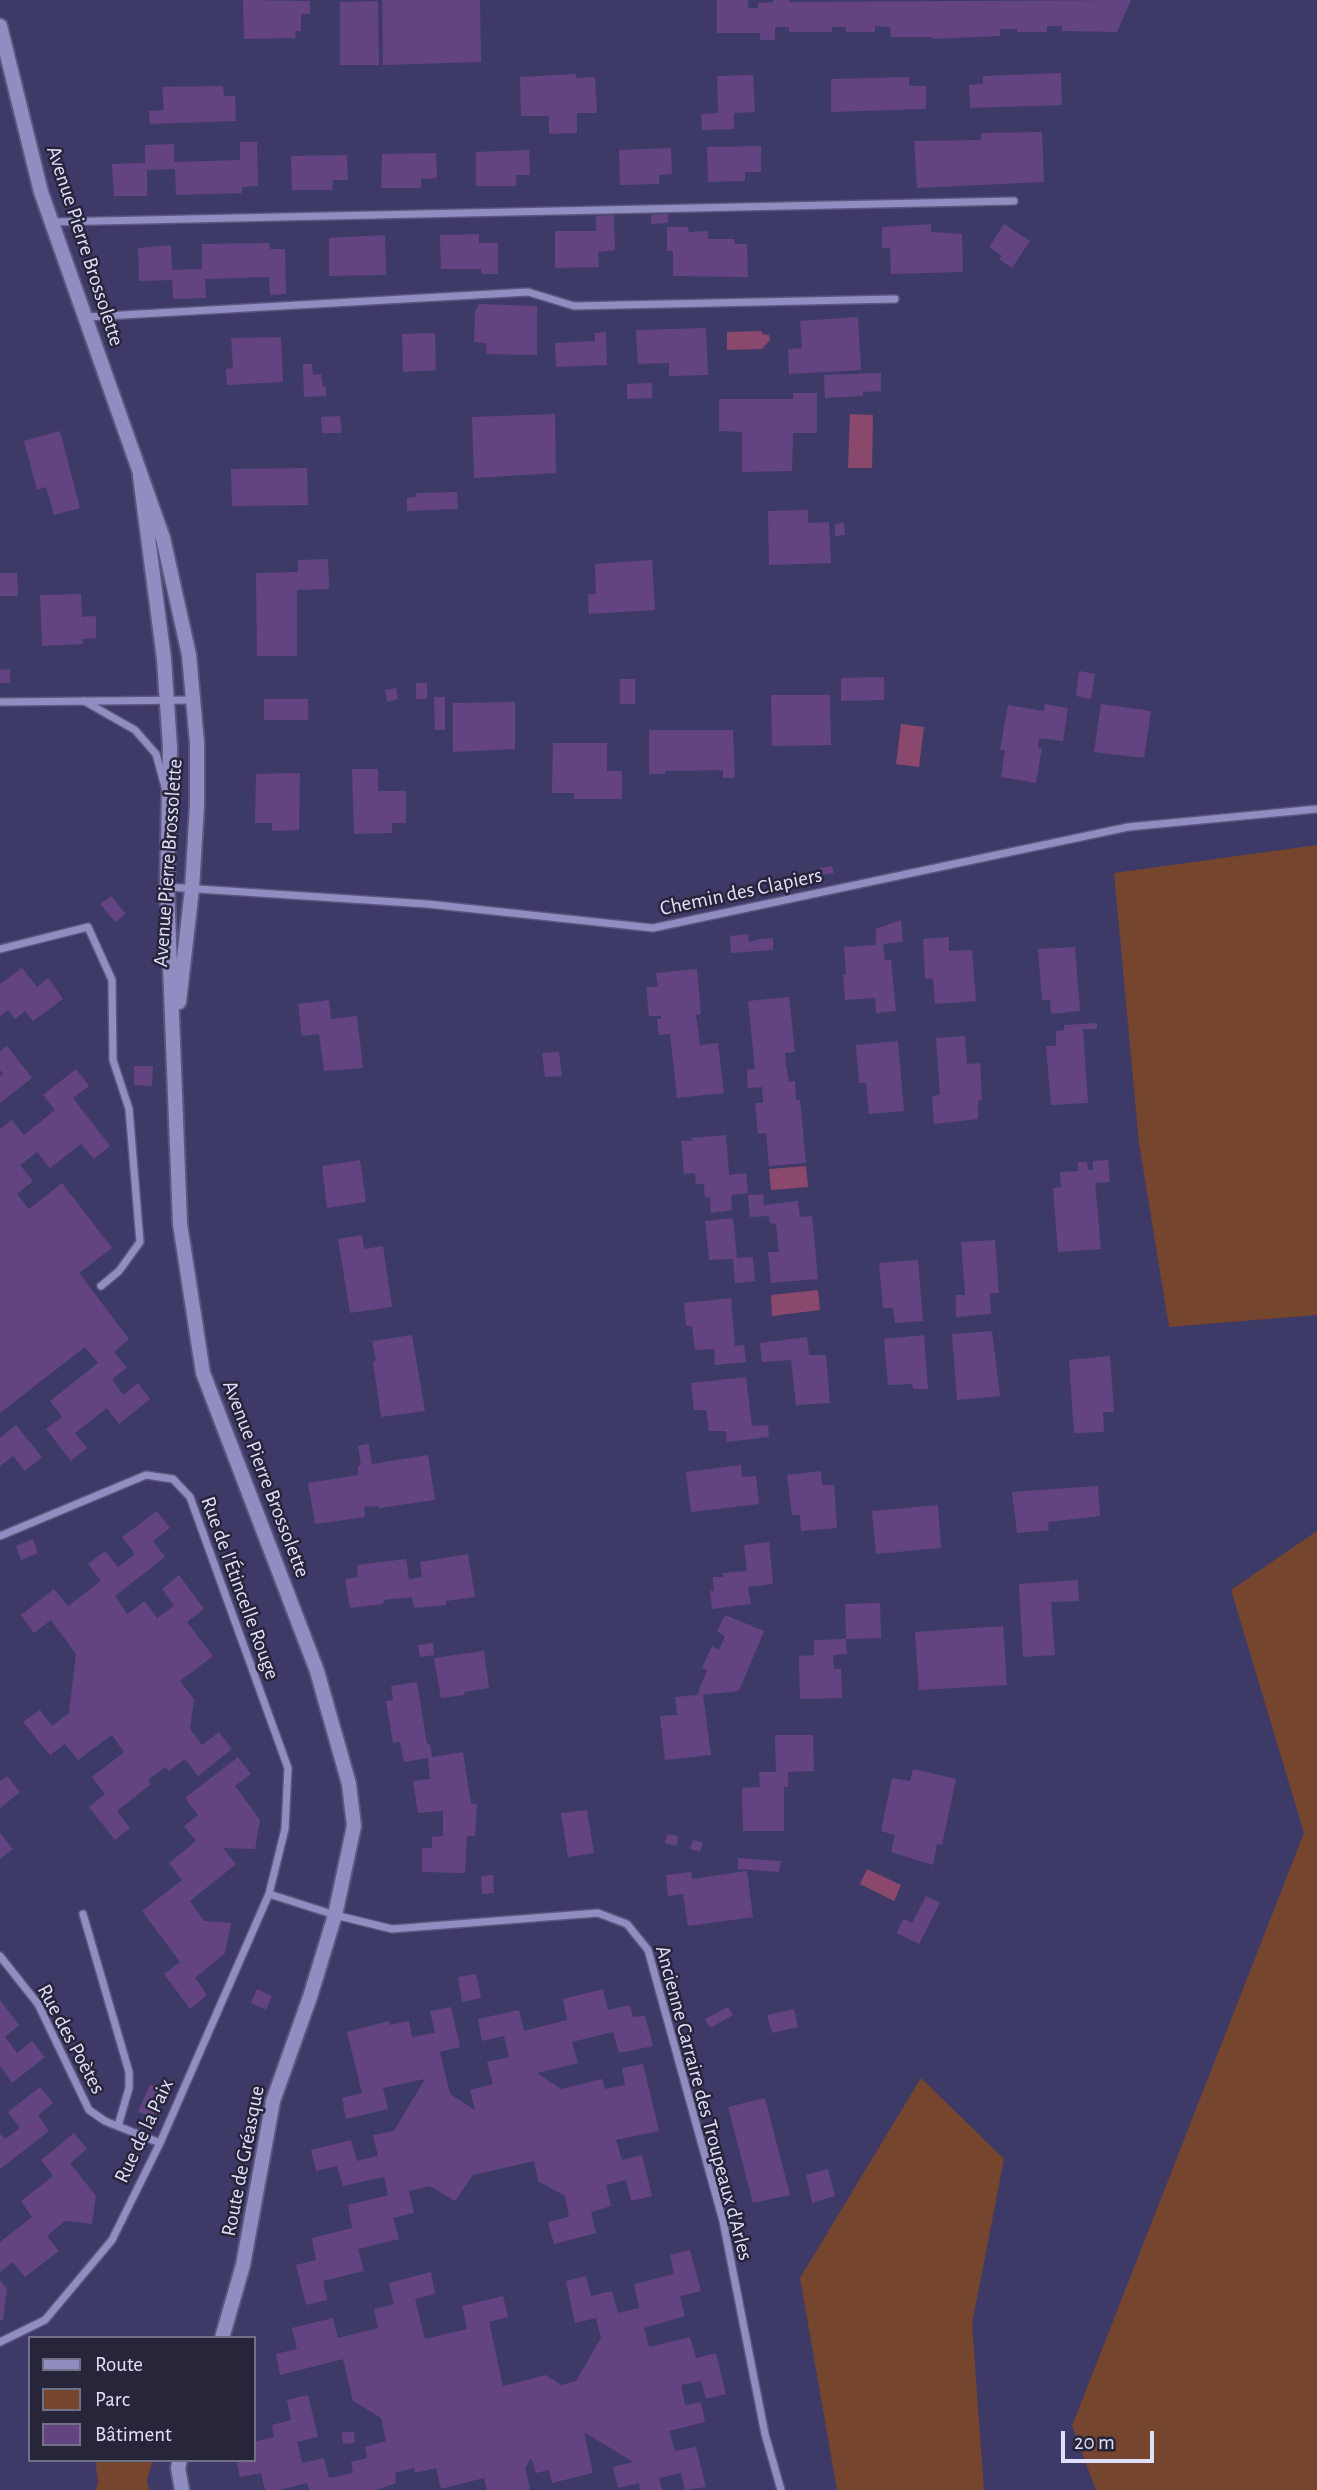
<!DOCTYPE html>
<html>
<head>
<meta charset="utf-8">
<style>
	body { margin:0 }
	#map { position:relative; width:1317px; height:2490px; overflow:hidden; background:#3e3a68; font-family:"Alegreya Sans",sans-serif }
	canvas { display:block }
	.legend { position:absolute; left:28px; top:2336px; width:228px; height:126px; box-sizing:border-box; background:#26253a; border:2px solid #707088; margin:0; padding:9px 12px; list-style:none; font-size:21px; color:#e0e0fc }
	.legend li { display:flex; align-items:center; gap:14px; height:35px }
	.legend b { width:35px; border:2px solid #707088 }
	.scale { position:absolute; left:1061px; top:2431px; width:93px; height:32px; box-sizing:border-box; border:4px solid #e0e0fc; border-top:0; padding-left:9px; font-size:21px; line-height:24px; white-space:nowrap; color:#e0e0fc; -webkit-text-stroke:5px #26253a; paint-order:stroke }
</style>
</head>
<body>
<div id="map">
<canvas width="1317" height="2490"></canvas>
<ul class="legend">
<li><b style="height:9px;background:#908dc1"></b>Route</li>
<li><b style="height:19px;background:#75452e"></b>Parc</li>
<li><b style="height:19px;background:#634480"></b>Bâtiment</li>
</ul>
<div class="scale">20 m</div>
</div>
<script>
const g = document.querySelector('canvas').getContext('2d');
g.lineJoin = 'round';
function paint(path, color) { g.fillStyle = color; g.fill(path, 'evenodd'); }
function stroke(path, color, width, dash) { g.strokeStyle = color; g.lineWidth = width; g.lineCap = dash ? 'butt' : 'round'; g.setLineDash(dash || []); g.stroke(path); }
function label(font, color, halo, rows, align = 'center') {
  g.font = font + ' "Alegreya Sans",sans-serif'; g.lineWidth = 5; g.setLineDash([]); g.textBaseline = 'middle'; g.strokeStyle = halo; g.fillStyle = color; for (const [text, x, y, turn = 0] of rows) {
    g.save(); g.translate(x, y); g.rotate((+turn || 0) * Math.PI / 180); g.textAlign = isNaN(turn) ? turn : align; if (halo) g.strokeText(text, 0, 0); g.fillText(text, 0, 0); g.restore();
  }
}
const green = new Path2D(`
	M1317,845V1315L1169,1327L1139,1143L1114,873Z
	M1317,1531V2490H1096L1072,2426L1304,1833L1231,1590Z
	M921,2078L1004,2159L972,2324L984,2490H837L800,2278Z
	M95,2460H153L147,2480L149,2490H96L98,2481Z`);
const water = new Path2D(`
	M762,331V334L769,335L770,340L762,349L727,350V332Z
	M850,414L873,415L872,468H848Z
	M901,724L924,727L919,767L896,764Z
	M806,1166L808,1187L771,1190L769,1169Z
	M818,1290L820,1310L772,1316L771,1295Z
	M867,1869L901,1885L894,1901L860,1884Z`);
const building = new Path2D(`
	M243,0L310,1V14H301V31H295L296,38L244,39Z
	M382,0H480L481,62L383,65Z
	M717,0H748V8H758V3L773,2V0H789V2L1131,0L1117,32L1062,31V26H1047V32H1017V29H1000V36L932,39V37H891L890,27L875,26V32H846V27H832V32H789V27H775V40H760V33H717Z
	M378,1L379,65H340V2Z
	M1061,73L1062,105L970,108L969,85L983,84V76Z
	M576,74V78L595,77L597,113H577V133L549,134V116H521L520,77Z
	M753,75L755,112L734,113V129L702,130L701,114L718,113L717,76Z
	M909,77V86H926V109L831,112V79Z
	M223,86L224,96H235L236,121L150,124L149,111L164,110L162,87Z
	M1042,132L1044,182L917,188L914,141L981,140V133Z
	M240,142H257L258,186L242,187V193L176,195L175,169L147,170V196H114L112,164L145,163V145L174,144V162L240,160Z
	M761,146V172H745V181L708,182L707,147Z
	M671,148L672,174L659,175V184L620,185L619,150Z
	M529,150L530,175H516V186H476V152Z
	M436,153L437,178L421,179V188H381L382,154Z
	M347,155L348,180H333L332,190H292L291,156Z
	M668,214V223L651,224V215Z
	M614,215L615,250L598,252L599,267L555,268V231H596V216Z
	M931,224V232L962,234L963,272L891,274L890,248H882V227Z
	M1004,224L1030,241L1012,268L999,259L1002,256L989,247Z
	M667,227H688L689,232L708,231V239H734L735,244H747L748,277L673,276V251H667Z
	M479,234V243H498V274H481V269H441L440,235Z
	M385,235L386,275L329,276V238Z
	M269,243L270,249H285L286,294L270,295L269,277L205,279L206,298L173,299L172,280L139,281L138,248L171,245L172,270L202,269V244Z
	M479,304L537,306V355L487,354L486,343L474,342L475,312Z
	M858,317L861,370L789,374L788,349L802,348L800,321Z
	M706,328L708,375L669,376V363L638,364L636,330Z
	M606,332L607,365L556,367L555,343L595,341V333Z
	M435,333L436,370L403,372L402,334Z
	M281,337L283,382L227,385L226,369L233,368L231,338Z
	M303,364H312L313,375L321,374L323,387H326V396L304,397Z
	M881,373V391L863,392V396L825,398L824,375Z
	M652,383V398L627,399V384Z
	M793,393H817V433H793L792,471L742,472V432L719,431V399H793Z
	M555,414L556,473L474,478L472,417Z
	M340,416L342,433H322L321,417Z
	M60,431L80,508L54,515L46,487L37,490L24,441Z
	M307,468L308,505L232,506L231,469Z
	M457,492L458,509L407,511V498L416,497V493Z
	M808,510V523L829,522L831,563L769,565L768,511Z
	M844,523L845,535L835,536V524Z
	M328,559L329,589L297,590V656H257L256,573L298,572V560Z
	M652,560L655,610L589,614L588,594H596L595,564Z
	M0,573H17L18,596H0Z
	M81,594L82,617L96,616V638L82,639L83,644L42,646L40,595Z
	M10,669V683H0V670Z
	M1079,671L1095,674L1091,699L1076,696Z
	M884,677V700L841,701V678Z
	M620,679H635V704H620Z
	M416,683H427V699H416Z
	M396,688L398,699L387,702L385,690Z
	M771,695H830L831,745L772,746Z
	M434,697H445V730H435Z
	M264,699H308V720H264Z
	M515,702V749L453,752V703Z
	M1045,704L1068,708L1063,741L1039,738L1038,748H1042L1036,783L1001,777L1005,750H1000L1008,705L1044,711Z
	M1101,704L1151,711L1144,758L1094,752Z
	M649,730H733L735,778H723V770L665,771V774H649Z
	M553,743H607V771H622V799H574V793H552Z
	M352,769H378V791H406V823H392V833L354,834Z
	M300,773L299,830L272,831V823H255L256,774Z
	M832,866L834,873L822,875L820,868Z
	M111,896L126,914L115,922L100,904Z
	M901,920L903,942L883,944L885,960H891L896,1011L876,1013L875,998L845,1000L843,975H846L844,947L876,945V929Z
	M748,934L749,942L760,939L773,938V950L731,953L730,936Z
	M949,937V951L972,950L976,1001L935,1004L933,978L925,979L923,939Z
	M1075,947L1080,1011L1051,1014L1050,1000H1042L1038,949Z
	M22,968L37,987L48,978L63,999L33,1021L25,1011L15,1019L8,1010L0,1016V984Z
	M697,969L701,1014L696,1015L700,1045L718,1043L724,1093L677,1098L670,1034L659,1035L657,1019H661V1016H649L646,987H658L656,973Z
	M789,997L795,1052L785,1053L786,1065L789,1082L795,1081L796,1100H800L806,1163L769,1166L766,1133L758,1134L755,1103H763L762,1087L748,1088L747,1070L755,1069L748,1001Z
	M329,1000L331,1019L357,1016L363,1068L324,1071L319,1034L302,1036L298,1004Z
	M1097,1023V1029H1083L1088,1103L1051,1105L1046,1046H1056V1031L1064,1030V1025Z
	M965,1036L967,1064L980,1063L982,1100L978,1101V1119L934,1124L932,1096L940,1095L936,1038Z
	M898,1041L904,1111L869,1114L866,1083H859L856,1045Z
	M7,1046L32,1078L0,1103V1076L3,1074L0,1070V1051Z
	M559,1052L562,1076L545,1077L542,1053Z
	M134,1066H153L152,1086L134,1085Z
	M76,1069L89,1086L73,1098L110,1146L94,1159L81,1144L50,1168L37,1152L20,1165L33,1181L17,1194L29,1209L62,1183L112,1248L79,1273L129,1339L114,1352L127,1368L112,1379L123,1395L138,1383L150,1399L119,1424L107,1408L75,1433L87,1448L71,1461L46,1429L62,1417L50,1401L98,1363L85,1347L0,1413V1129L12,1120L24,1135L55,1110L43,1095Z
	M726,1135L729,1175L746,1173L748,1193L731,1195L732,1210L711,1213L710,1197L705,1198L704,1184H696L695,1173L684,1174L681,1141H692L691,1138Z
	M360,1160L366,1202L327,1208L322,1166Z
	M1108,1160L1110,1182L1095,1183L1101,1249L1058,1252L1053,1188L1061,1187L1060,1172L1078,1171V1162H1087L1088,1170H1093V1161Z
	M763,1194L764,1205L798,1201L800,1217L812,1216L818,1279L771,1283L768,1252H779L776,1224L770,1223L769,1216L750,1217L748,1195Z
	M733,1218L737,1258L753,1257L755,1281L735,1283L733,1259L709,1260L705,1221Z
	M362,1235L364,1249L383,1246L392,1307L350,1313L338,1239Z
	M995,1240L999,1293H990L991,1314L956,1317V1295H965L961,1242Z
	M918,1260L923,1321L895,1323L893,1308H883L879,1263Z
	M731,1298L735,1346L744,1345L746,1362L715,1365L714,1349L695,1350L692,1326H686L684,1303Z
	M992,1331L1000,1396L957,1400L952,1334Z
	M412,1335L425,1411L381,1417L373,1362L376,1360L372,1341Z
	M924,1335L928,1389H913L912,1384L888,1385L884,1339Z
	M807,1337L809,1355H826L830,1403L796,1405L791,1360L762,1362L760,1343Z
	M1110,1356L1114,1412H1103L1104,1432L1074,1433L1069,1360Z
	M746,1377L752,1426L768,1425L769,1437L727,1442L726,1431H709L706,1410H694L691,1383Z
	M16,1425L42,1457L25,1471L13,1456L0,1466V1438Z
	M369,1444L372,1464L428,1455L435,1500L379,1508L378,1506L364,1507L365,1517L315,1524L308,1483L358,1475V1466L361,1465L358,1446Z
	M741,1465L742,1477L756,1476L759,1504L691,1512L686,1472Z
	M821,1471L822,1485H834L837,1528L801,1531L800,1515H792L787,1475Z
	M1098,1486L1100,1516L1048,1522L1049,1530L1017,1533L1012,1492Z
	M938,1505L941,1548L876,1554L872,1511Z
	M157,1511L170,1528L153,1541L165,1557L115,1596L127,1614L145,1601L157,1618L174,1606L162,1589L179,1575L204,1609L187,1622L213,1656L180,1681L194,1699L190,1729L202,1745L219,1732L232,1749L198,1776L185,1759L169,1771L165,1767L148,1780L151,1784L117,1811L130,1828L115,1840L89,1807L105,1794L92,1777L124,1752L112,1735L78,1760L65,1744L50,1755L23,1722L40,1710L52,1726L69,1713L76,1654L51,1620L34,1633L21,1615L54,1589L68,1606L101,1581L88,1564L105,1551L118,1567L135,1554L122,1537Z
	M33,1539L38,1553L21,1560L16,1546Z
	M769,1542L773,1584L748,1587L751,1604L712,1609L710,1591H714L713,1577H723V1573L747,1571L744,1545Z
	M468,1554L475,1597L446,1601V1605L414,1608L412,1597L384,1600L383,1604L350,1608L345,1579L358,1577L357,1565L406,1559L409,1579L422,1577L420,1562Z
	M1078,1580L1079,1601L1051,1602L1055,1655L1023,1657L1019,1584Z
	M880,1603L881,1638L846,1639L845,1604Z
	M725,1615L764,1631L739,1691L703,1695L711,1755L665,1760L660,1716L677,1715L675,1697L697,1695L707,1670L702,1668L712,1646L719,1650L725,1636L717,1631Z
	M1003,1626L1007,1685L919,1690L915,1632Z
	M846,1639L847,1654L833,1655L834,1669H841L842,1698L800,1699L799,1656L814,1655V1640Z
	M433,1643L434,1655L420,1657L418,1645Z
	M484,1651L489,1688L464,1692V1695L441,1698L434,1658Z
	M417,1682L427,1744H430L432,1757L463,1752L471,1804H477L475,1836H467L465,1873L422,1872V1848H432V1837L443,1836V1811L418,1813L413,1781L430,1779L428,1758L404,1762L400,1742L393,1743L386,1701L393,1700L391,1686Z
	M775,1735H813L814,1771L788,1772V1787H784V1831H743L742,1788L760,1787L759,1772H776Z
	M238,1757L251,1774L235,1786L260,1820L255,1849L223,1848L236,1864L190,1901L204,1921L231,1923L225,1953L195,1978L207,1995L190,2009L164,1974L180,1962L142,1911L182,1880L169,1863L196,1841L184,1826L198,1815L185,1798Z
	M913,1769L956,1779L942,1845L937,1844L933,1865L891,1852L895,1835L881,1831L892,1778L910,1781Z
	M7,1776L20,1792L0,1808V1781Z
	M587,1810L594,1853L568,1857L561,1813Z
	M0,1833L13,1849L0,1859Z
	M667,1834L678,1836L677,1846L665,1843Z
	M693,1840L703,1843L700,1852L690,1849Z
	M738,1858L781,1861L779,1872L738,1869Z
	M747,1871L753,1917L688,1926L683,1894L668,1896L666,1875L691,1872L692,1879Z
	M493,1875L494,1893L482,1894L481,1876Z
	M926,1896L940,1903L919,1944L897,1933L903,1919L912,1923Z
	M476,1974L481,1998L462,2002L458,1977Z
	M257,1989L272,1996L266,2010L251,2003Z
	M603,1989L608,2010L630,2005L633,2017L645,2016L653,2046L619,2053L613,2032L572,2042L578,2063L537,2073L561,2089L602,2079L605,2089L625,2085L622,2068L643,2064L659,2131L616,2140L622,2160L642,2155L652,2196L631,2201L626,2180L606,2185L611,2206L591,2212L596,2233L554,2244L548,2222L569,2217L565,2196L538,2181L534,2161L473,2175L455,2201L430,2186L409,2191L414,2213L393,2218L399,2239L358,2249L364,2271L323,2281L327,2300L306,2305L296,2265L316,2260L312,2238L352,2228L348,2205L388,2195L384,2177L343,2186L337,2166L316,2171L311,2150L351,2140L357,2161L378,2156L373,2135L394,2131L425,2079L383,2088L388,2109L346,2119L342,2098L362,2093L347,2032L389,2021L390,2025L409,2021L412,2037L435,2033L430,2011L451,2007L460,2047L440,2052L450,2094L475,2110L470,2090L493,2084L487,2062L509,2057L504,2036L482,2041L478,2019L519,2010L524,2031L567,2020L563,1999Z
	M0,2000L19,2025L5,2037L17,2053L32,2041L45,2057L12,2083L0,2066Z
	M728,2007L733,2015L710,2028L705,2019Z
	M794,2009L798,2027L772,2033L767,2015Z
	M150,2084L165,2090L153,2117L138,2112Z
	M40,2087L53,2103L38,2115L49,2131L0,2169V2134L5,2139L20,2128L8,2112Z
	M765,2098L790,2195L753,2203L728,2107Z
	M74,2133L87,2149L70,2163L96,2196L92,2224L65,2221L47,2236L59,2251L25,2277L13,2262L0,2272V2242L32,2217L21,2201L53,2176L41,2160Z
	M828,2169L835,2196L812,2203L806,2175Z
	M690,2250L701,2291L680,2296L685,2316L644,2328L649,2347L690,2337L696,2358L716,2353L726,2394L706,2399L701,2381L681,2385L685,2405L701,2402L705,2422L669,2431L675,2451L696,2447L706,2487L685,2490L681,2473L659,2478L662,2490H640L639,2483L618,2488L613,2467L633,2462L584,2432L593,2473L552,2483L549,2470L536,2473L531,2458L525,2468L530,2489L526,2490H487L484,2478L441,2489L436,2468L415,2473L414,2468L395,2473L396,2483L376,2490H309L307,2483L279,2490H265L261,2473L240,2477L236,2460H254V2442L274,2437L272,2425L291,2420L287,2400L308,2395L318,2437L297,2442L302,2463L324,2458L329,2478L353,2473L351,2462L367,2458L365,2447L386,2441L381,2418L353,2401L343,2359L280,2375L276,2354L297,2349L292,2328L333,2318L338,2338L378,2328L374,2309L394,2304L389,2283L431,2272L435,2294L415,2299L425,2339L467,2329L462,2306L503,2296L508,2317L489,2322L503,2386L546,2375L561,2385L576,2381L601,2338L596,2318L575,2323L566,2281L586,2276L591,2296L612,2291L618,2313L639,2308L634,2284L674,2274L670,2255Z
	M0,2280L7,2289L3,2320H0Z
	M342,2432H354L355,2443L343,2444Z`);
const street = new Path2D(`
	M52,222L1014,201
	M87,317L528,292L574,306L895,299
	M84,701L135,730L156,754L165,787
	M0,702L193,700
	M167,887L427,904L653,928L1128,827L1317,809
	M0,949L88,927L112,980L113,1060L129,1109L140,1242L119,1271L101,1286
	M0,1536L146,1475L173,1479L190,1497L288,1768L285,1829L269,1894L160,2143L112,2240L45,2320L0,2342
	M269,1894L335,1915L392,1929L598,1913L627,1924L648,1950L723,2221L765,2434L781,2490
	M83,1914L129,2072V2088L118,2126
	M0,1956L38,2004L89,2110L105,2121L160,2143`);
const secondary = new Path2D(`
	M0,26L41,192L163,538L189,655L197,743V805L192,889L179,1002
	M140,476L164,659L170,747L167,887L180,1224L203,1373L317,1671L349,1784L354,1826L335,1915L310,1997L273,2101L243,2265L222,2338
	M180,2460L178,2468L182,2490`);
const streetNames = [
	["Avenue Pierre Brossolette",85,246,72],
	["Avenue Pierre Brossolette",168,863,-86],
	["Chemin des Clapiers",741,892,-12],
	["Avenue Pierre Brossolette",266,1479,69],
	["Rue de l'Étincelle Rouge",240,1588,70],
	["Rue des Poètes",71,2039,62],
	["Ancienne Carraire des Troupeaux d'Arles",704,2103,75],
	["Rue de la Paix",144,2131,-65],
	["Route de Gréasque",243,2161,-79]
];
paint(green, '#75452e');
paint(water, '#8a486d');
paint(building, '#634480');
stroke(street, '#5a567d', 10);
stroke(secondary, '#5a567d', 18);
stroke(street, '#908dc1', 7);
stroke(secondary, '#908dc1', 14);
label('21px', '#e0e0fc', '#26253a', streetNames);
</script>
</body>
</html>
